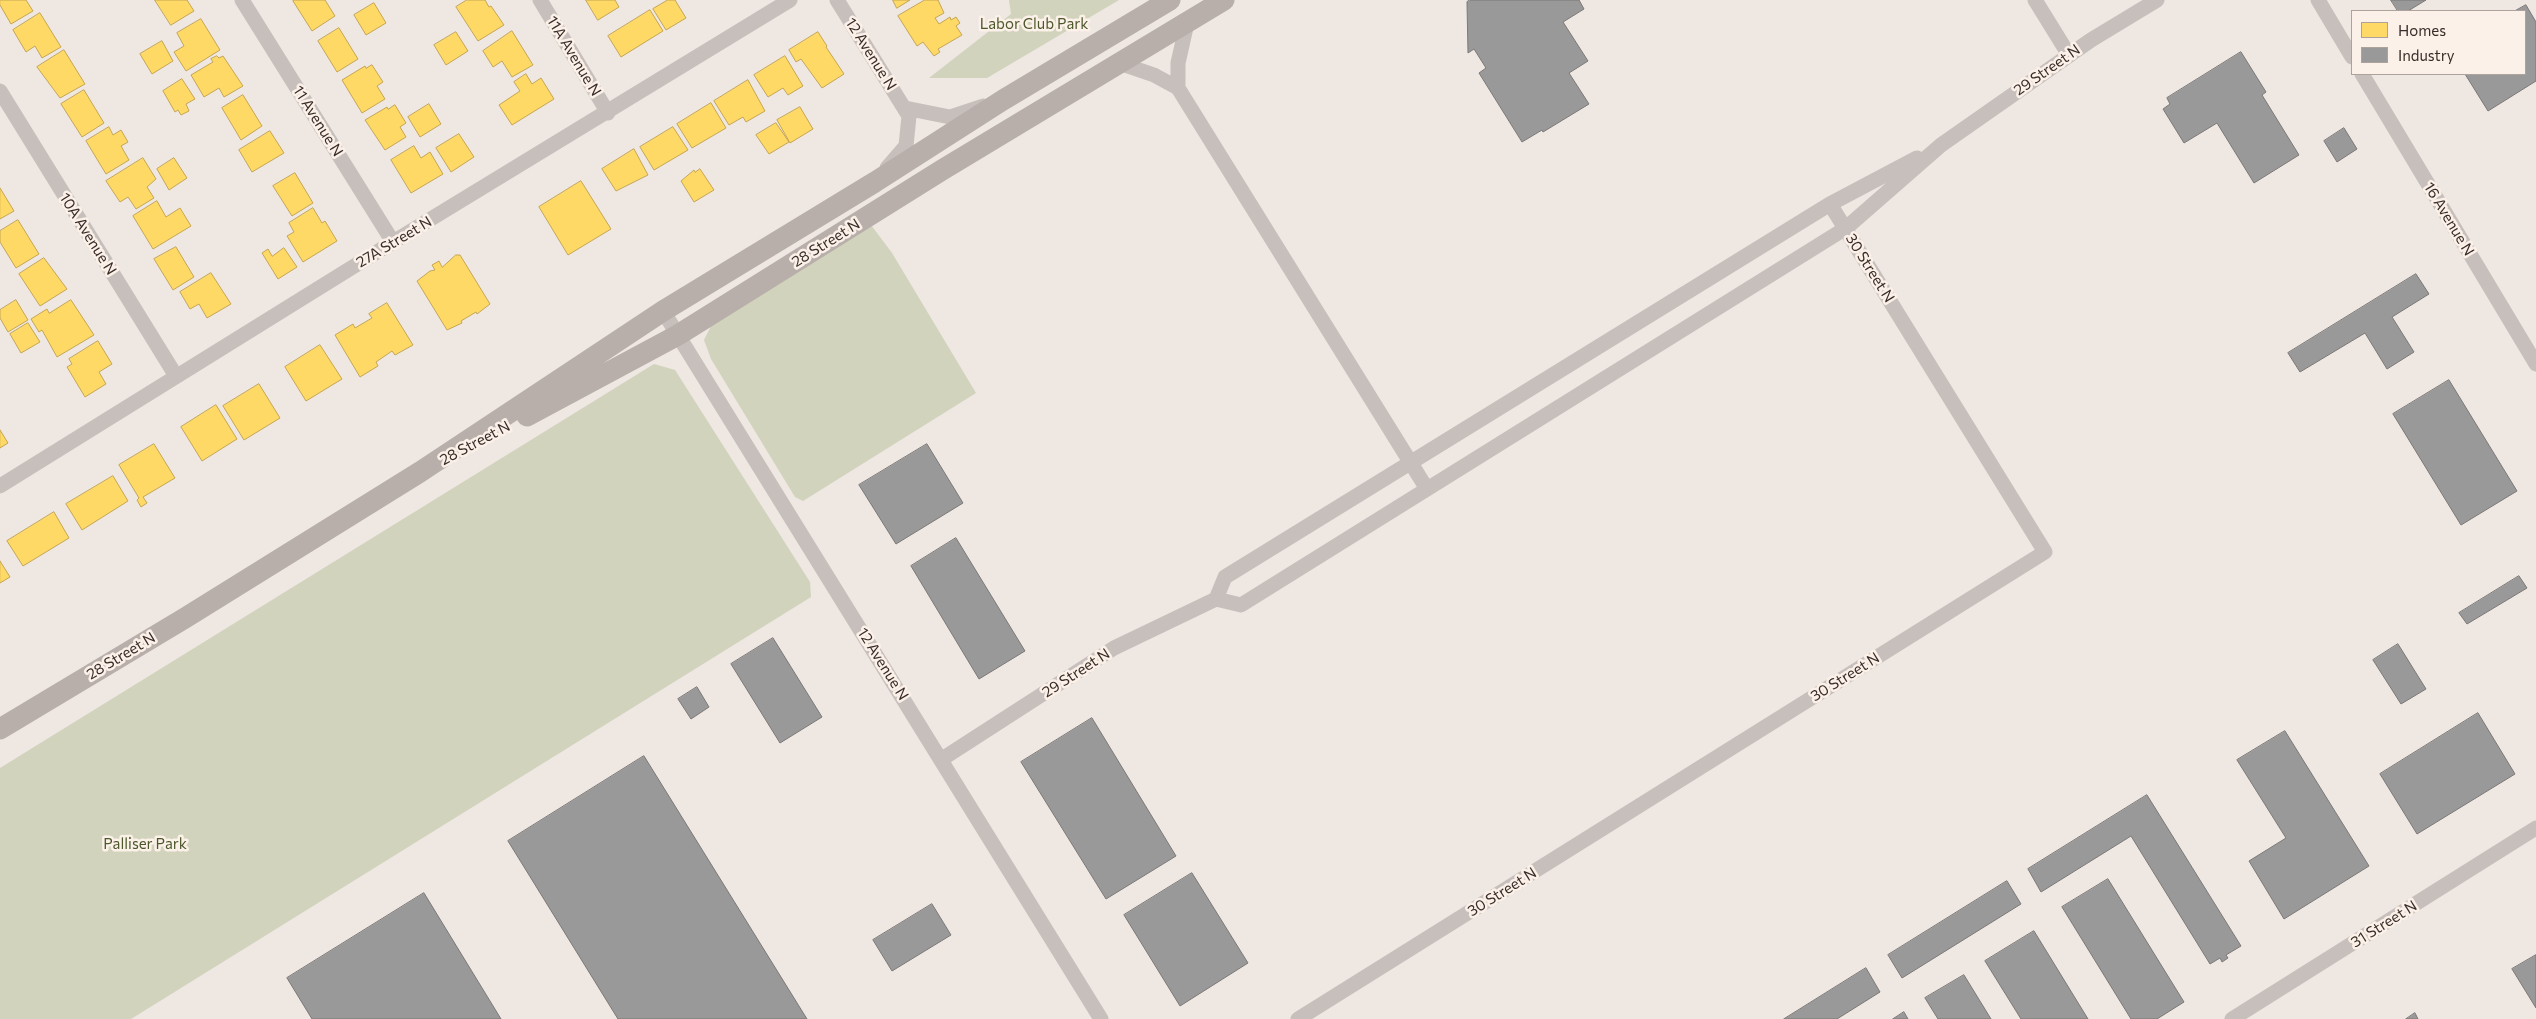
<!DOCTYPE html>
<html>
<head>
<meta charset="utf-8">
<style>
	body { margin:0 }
	#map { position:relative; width:2536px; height:1019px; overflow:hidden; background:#eee7e2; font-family:Commissioner,sans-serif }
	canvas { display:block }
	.legend { position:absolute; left:2351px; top:10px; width:175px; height:65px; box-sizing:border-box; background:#fbf1e9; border:1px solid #ada29c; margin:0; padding:6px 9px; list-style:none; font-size:15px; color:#392c28 }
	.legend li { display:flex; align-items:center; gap:10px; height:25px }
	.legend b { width:25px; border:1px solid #ada29c }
</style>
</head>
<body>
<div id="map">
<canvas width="2536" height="1019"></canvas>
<ul class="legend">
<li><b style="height:14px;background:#ffd966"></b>Homes</li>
<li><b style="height:14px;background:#999"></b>Industry</li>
</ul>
</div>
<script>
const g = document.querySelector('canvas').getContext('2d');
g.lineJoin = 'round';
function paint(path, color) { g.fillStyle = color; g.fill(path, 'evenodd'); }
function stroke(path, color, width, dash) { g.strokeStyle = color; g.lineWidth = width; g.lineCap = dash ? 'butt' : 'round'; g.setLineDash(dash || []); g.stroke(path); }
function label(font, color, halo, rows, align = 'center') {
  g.font = font + ' Commissioner,sans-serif'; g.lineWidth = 5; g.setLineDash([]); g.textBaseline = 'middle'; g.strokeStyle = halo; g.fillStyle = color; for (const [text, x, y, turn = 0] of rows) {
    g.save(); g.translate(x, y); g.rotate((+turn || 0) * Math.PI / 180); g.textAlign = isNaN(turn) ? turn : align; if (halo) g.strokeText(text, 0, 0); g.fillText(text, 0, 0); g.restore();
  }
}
const green = new Path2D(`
	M1009,0H1119L987,78H929L1011,14Z
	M871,225L892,253L976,393L803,501L795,497L711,359L704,340L711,326Z
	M654,364L675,370L810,582L811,597L131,1019H0V768Z`);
const homes = new Path2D(`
	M0,0H26L33,11L11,24L0,5Z
	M155,0H187L194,11L171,25Z
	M295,0H325L335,16L312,31L293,1Z
	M467,0H485L489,7L491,6L504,25L478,41L456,7Z
	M586,0H615L619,7L598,20Z
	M668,0H675L686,18L666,30L653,9Z
	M893,0H910L897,8Z
	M925,0H938L944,13L935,18L939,24L950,17L951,20L956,17L960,23L956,26L962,35L938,49L940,52L934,56L923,42L917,46L898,16Z
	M374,3L386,23L366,35L354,15Z
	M650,10L663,31L621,57L608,36Z
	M40,13L61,47L42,58L35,46L26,52L13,30Z
	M201,19L220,50L186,71L174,52L184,46L177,33Z
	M339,28L358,59L337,72L318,41Z
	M512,31L533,65L512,77L502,61L493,67L483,51Z
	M456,32L468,51L446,65L434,45Z
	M818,32L827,46L826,47L844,74L822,88L801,59L796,62L789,50Z
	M162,41L173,61L152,74L140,54Z
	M64,50L85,84L60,98L37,67Z
	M217,56L219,58L223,56L243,86L224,97L219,88L204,97L191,75L213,62L211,59Z
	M785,56L803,86L788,95L783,88L768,97L754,75Z
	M372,65L383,82L377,86L385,99L362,113L342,80L365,66L366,68Z
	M526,74L532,84L541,78L554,99L512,125L499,105L520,91L514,82Z
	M182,79L195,99L186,104L189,111L181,115L178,110L175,112L163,91Z
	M748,80L765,111L746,122L743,117L729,125L714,101Z
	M84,90L104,123L82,137L61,104Z
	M243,95L262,126L241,140L222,108Z
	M711,103L726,128L692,148L677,124Z
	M429,104L441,124L420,137L408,117Z
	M395,105L406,123L400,127L406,137L385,150L365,120L387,107L388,109Z
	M800,107L813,129L790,143L777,120Z
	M776,123L789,142L769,154L756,135Z
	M109,127L113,135L121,130L128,142L121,146L129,160L106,174L86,141Z
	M673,127L688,150L654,170L640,147Z
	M270,131L284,153L252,172L239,150Z
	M459,134L474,157L451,172L436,148Z
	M414,146L421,158L430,152L443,174L411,193L391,160Z
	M634,149L648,175L616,191L602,169Z
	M143,158L156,179L147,187L154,198L136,209L128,197L120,202L106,181Z
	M174,158L187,178L169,190L157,169Z
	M700,169L714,190L694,202L681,181L694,170L695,172Z
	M295,173L313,203L292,216L273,186Z
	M581,181L611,229L568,255L539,207Z
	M0,188L14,211L0,219Z
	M157,201L166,217L180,208L191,226L153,249L133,216Z
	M313,208L322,223L325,221L337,241L303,262L287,236L294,232L289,223Z
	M18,220L39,254L16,268L0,242V231Z
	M176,247L194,277L173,290L154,259Z
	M284,248L297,267L278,279L262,253L268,249L272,256Z
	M456,255H460L490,304L477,314L476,312L461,321L462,323L447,330L417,281L430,271L435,270L432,265L439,261L442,267Z
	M44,258L67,289L40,306L19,274Z
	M211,273L231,304L207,318L199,304L190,309L180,292Z
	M16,300L28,320L8,332L0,318V310Z
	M71,300L94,335L57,357L42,330L39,332L31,319L47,309L49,313Z
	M387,303L413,345L395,355L392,351L376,362L378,366L360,377L335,335L353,324L355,328L372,318L369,314Z
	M28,323L40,342L21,353L10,334Z
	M98,341L112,364L99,372L106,384L85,397L67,367L72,364L69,359Z
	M320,345L342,379L306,401L285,367Z
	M259,384L280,418L244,440L223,406Z
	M216,405L237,439L202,461L181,427Z
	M0,430L8,443L0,448Z
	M154,444L175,478L143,497L147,503L141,507L137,500L139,498L119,465Z
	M113,476L128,501L82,530L66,504Z
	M54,512L69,538L23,566L7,541Z
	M0,561L10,577L0,583Z`);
const industry = new Path2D(`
	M1470,0H1579L1584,9L1563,22L1588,61L1569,73L1589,104L1543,132L1542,130L1522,142L1479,73L1486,68L1474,49L1468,53L1467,2Z
	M2391,0H2426L2408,11H2398Z
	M2526,5L2536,22V81L2488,111L2465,74H2525V11H2515Z
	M2241,52L2266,92L2262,95L2299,155L2254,183L2217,123L2184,143L2163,109L2170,104L2167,98Z
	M2344,128L2357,149L2337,162L2324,141Z
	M2416,274L2429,294L2392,317L2414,352L2387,369L2365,333L2300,372L2288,353Z
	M2449,380L2517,491L2461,525L2393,414Z
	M927,444L963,503L896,544L859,485Z
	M956,538L1025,651L979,679L911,566Z
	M2519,576L2527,588L2467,624L2459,613Z
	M773,638L822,717L780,743L731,664Z
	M2398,644L2426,689L2401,704L2373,660Z
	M697,687L709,707L691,719L678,699Z
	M2478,713L2515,774L2417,834L2380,774Z
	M1092,718L1176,856L1106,899L1021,762Z
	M2285,731L2369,866L2284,919L2249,861L2286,838L2237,760Z
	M644,756L807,1019H618L508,841Z
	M2147,795L2241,946L2226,955L2228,958L2222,962L2220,958L2210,964L2131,836L2041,892L2028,869Z
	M1192,873L1248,963L1180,1006L1124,915Z
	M2108,879L2184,1002L2157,1019H2131L2062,907Z
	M2007,881L2021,904L1902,978L1888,955Z
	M424,893L501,1019H312L287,978Z
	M932,904L951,935L892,971L873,940Z
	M2034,931L2088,1019H2021L1985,961Z
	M2536,955V1008L2512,969Z
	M1866,968L1880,992L1837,1019H1784Z
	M1964,975L1991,1019H1938L1925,998Z
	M1904,1012L1908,1019H1893Z
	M2415,1013L2418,1019H2406Z`);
const street = new Path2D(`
	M242,0L393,242
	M540,0L608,113
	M837,0L909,116L906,146L887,168
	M2035,0L2069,55
	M2318,0L2352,57
	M1119,63L1154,75L1178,88L1427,489
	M2362,74L2536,364
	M1178,88V63L1187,23
	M0,91L176,376
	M905,108L950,117L983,106
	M663,311L1101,1019
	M0,486L393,242L790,0
	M1216,599L1241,605L1846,228L1941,145L2091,40L2157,0
	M1216,599L1225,577L1830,204L1917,158
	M942,759L1114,648L1216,599
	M1298,1019L2045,552L1830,204
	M2232,1019L2536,828`);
const secondary = new Path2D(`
	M527,416L678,335L942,170L1224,0
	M0,729L185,618L420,472L663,311L875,182L1003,100L1170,0`);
const parkNames = [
	["Labor Club Park",1034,24],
	["Palliser Park",145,844]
];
const streetNames = [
	["12 Avenue N",871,54,58],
	["11A Avenue N",574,56,59],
	["29 Street N",2047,70,-35],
	["11 Avenue N",318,121,58],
	["16 Avenue N",2449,219,59],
	["10A Avenue N",88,234,58],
	["27A Street N",394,242,-31],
	["28 Street N",826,243,-32],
	["30 Street N",1870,268,58],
	["28 Street N",475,443,-28],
	["28 Street N",121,656,-31],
	["12 Avenue N",883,664,58],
	["29 Street N",1076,673,-33],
	["30 Street N",1845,677,-32],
	["30 Street N",1502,892,-32],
	["31 Street N",2384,924,-32]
];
paint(green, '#d1d3bc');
paint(homes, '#ffd966');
stroke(homes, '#c4a553', 1);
paint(industry, '#999');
stroke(industry, '#7c7877', 1);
stroke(street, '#c7bfbb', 15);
stroke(secondary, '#b8afab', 21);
label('15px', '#4c582b', '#fbf1e9', parkNames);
label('15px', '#392c28', '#fbf1e9', streetNames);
</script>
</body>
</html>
